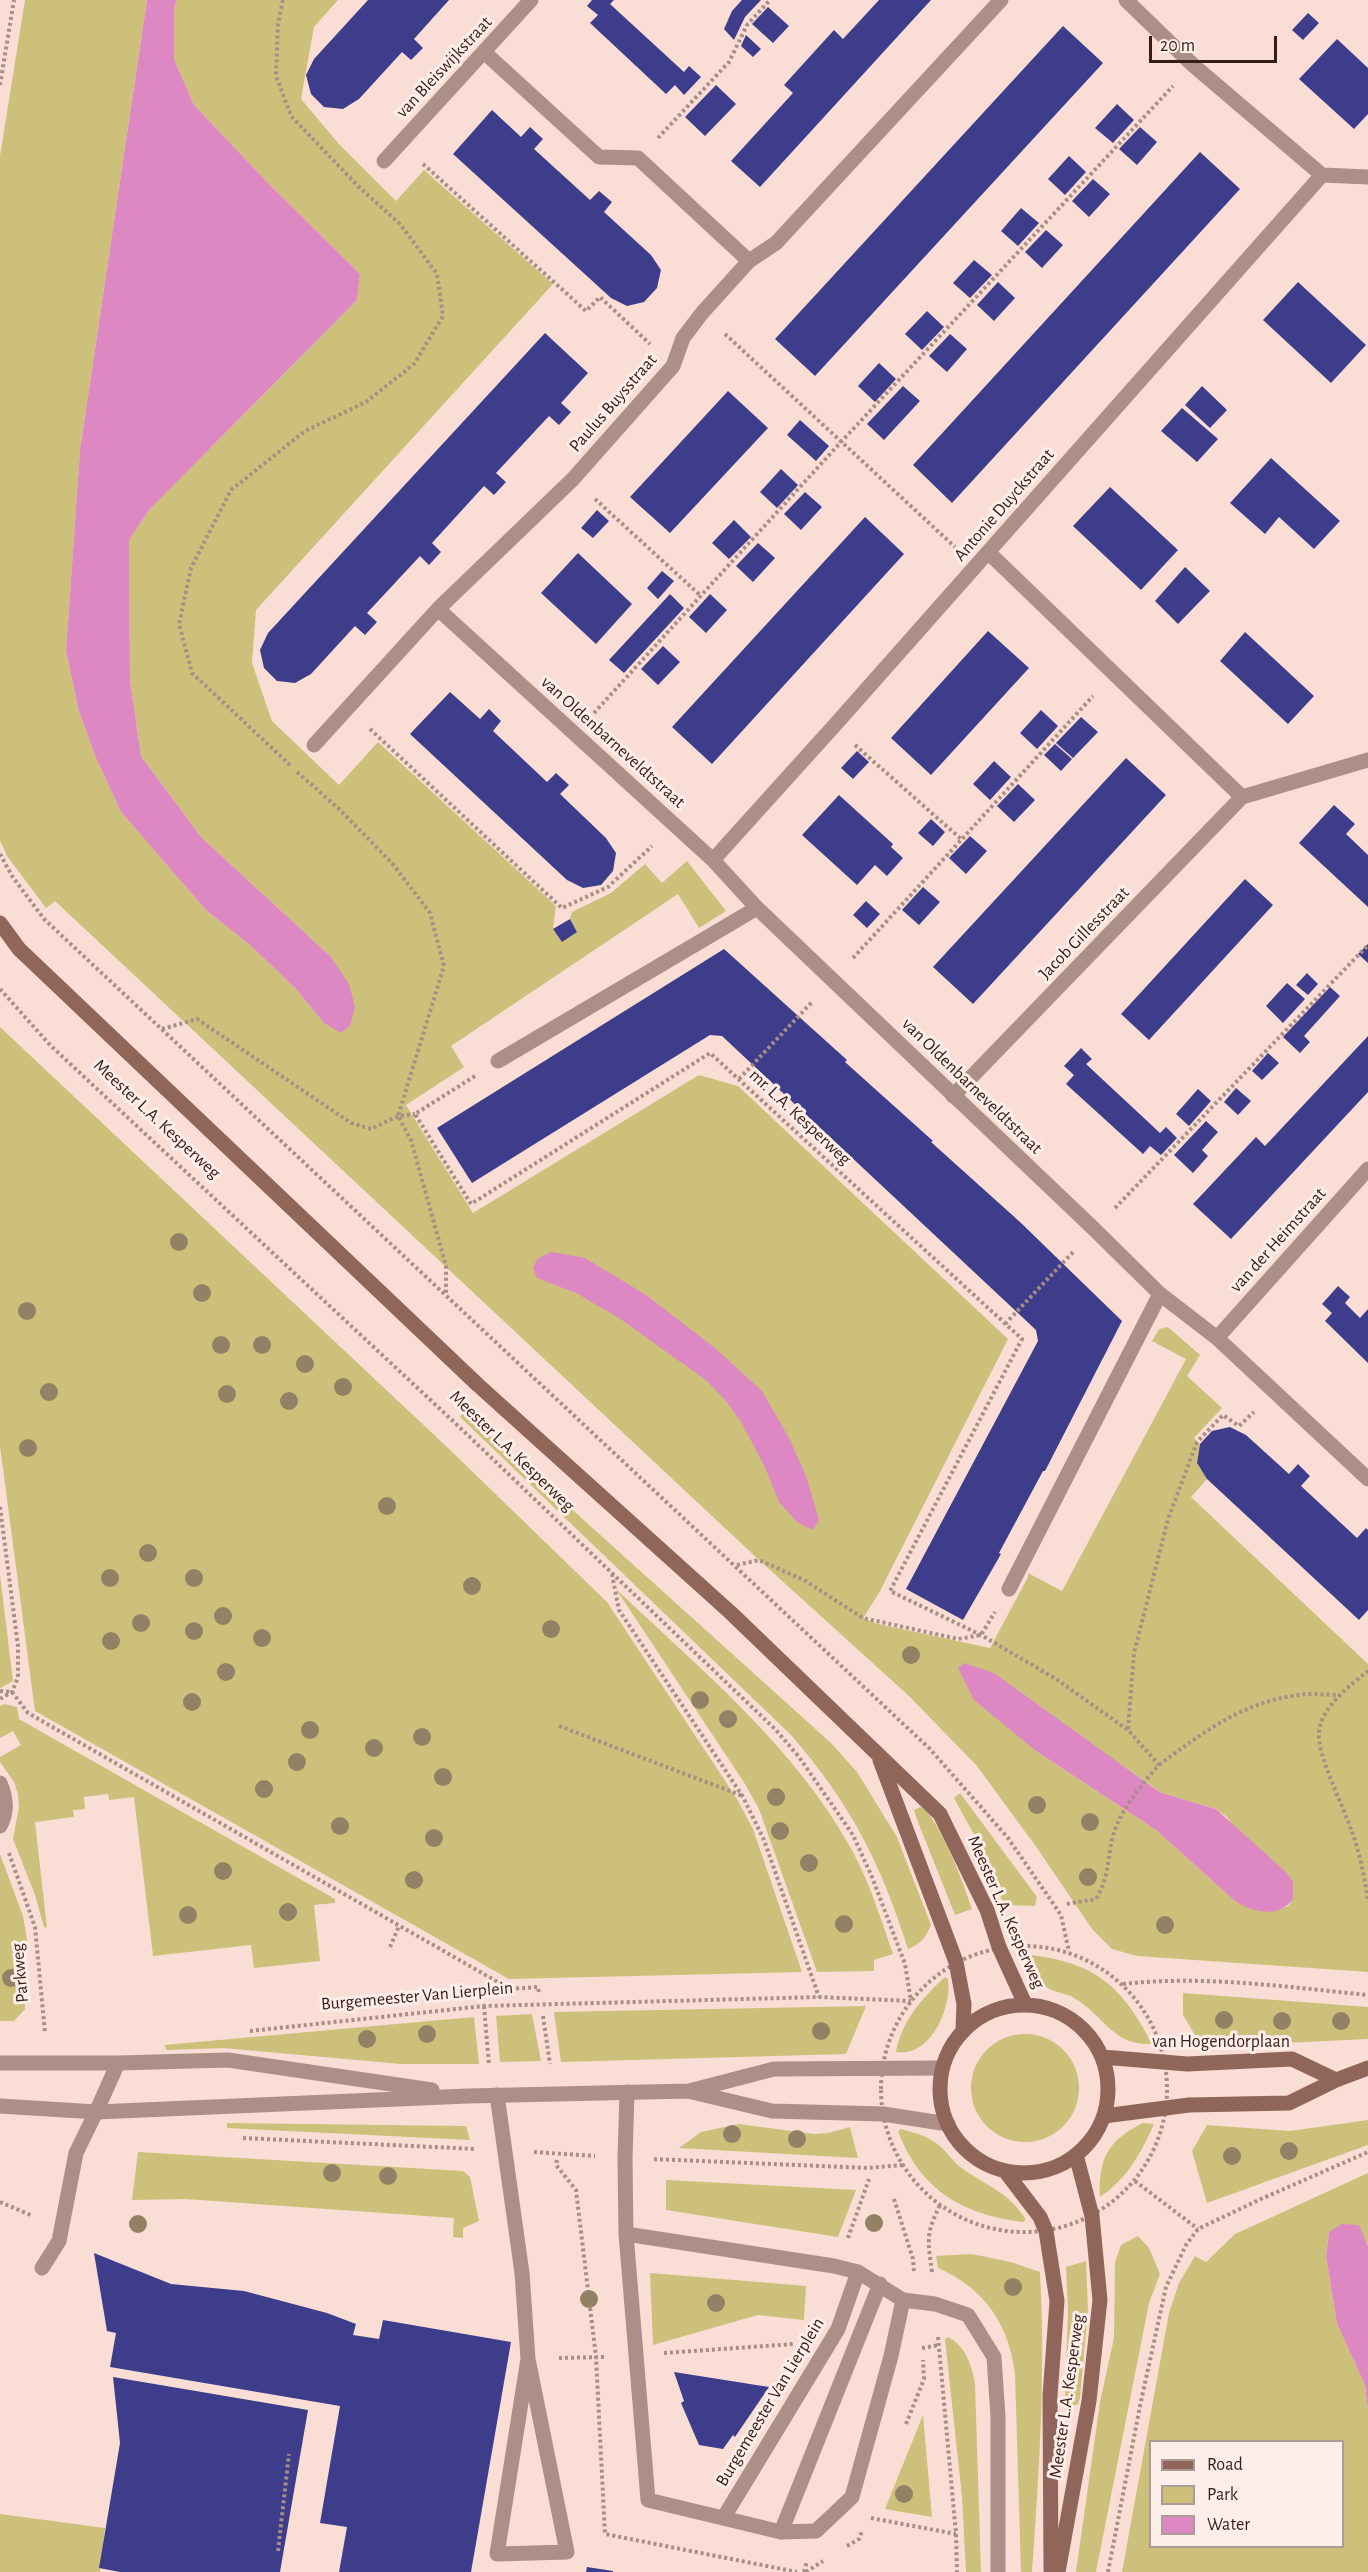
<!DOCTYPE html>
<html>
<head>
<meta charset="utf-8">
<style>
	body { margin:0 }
	#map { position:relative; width:1368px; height:2572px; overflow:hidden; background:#faded5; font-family:"Alegreya Sans",sans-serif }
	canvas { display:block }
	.legend { position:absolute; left:1149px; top:2440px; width:195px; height:108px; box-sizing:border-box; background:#fdeeea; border:2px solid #ad9b95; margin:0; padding:8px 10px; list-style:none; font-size:18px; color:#361e15 }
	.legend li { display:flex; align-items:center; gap:12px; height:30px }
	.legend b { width:30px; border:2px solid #ad9b95 }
	.scale { position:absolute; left:1149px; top:36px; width:128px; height:27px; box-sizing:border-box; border:3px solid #361e15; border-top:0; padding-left:8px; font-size:18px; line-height:21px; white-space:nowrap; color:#361e15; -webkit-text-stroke:4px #fdeeea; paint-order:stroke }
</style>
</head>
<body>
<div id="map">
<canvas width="1368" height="2572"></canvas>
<ul class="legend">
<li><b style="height:8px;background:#8f6659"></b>Road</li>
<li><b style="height:16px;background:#cdc07b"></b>Park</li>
<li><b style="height:16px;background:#dd88c3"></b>Water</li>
</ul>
<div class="scale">20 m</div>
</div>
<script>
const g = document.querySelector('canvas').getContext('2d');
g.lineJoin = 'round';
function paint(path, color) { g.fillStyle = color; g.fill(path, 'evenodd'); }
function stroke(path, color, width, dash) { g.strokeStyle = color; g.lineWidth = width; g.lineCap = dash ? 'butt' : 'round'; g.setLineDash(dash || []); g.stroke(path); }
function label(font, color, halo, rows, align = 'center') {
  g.font = font + ' "Alegreya Sans",sans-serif'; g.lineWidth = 6; g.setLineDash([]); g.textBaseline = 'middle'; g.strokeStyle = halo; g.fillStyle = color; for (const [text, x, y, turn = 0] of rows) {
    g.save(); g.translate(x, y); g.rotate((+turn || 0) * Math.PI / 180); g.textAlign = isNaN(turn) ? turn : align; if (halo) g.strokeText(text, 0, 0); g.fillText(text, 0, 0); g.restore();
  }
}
const green = new Path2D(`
	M25,0H147L80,450L66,651L79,712L96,758L121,812L206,910L250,945L295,988L324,1023L331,957L201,837L141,756L130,680L129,539L149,510L357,300L360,274L270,185L194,105L174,59V8L177,0H338L314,27L301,99L339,144L396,201L424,170L553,284L256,610L252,663L272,721L339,785L378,742L556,906L553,929L562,941L577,932L570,919L572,912L611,893L645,864L662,883L687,861L726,911L699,928L678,894L451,1046L464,1067L406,1105L473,1213L699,1075L738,1086L1008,1339L879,1593L863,1618L878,1624L990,1648L1028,1577V1573L1062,1591L1186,1359L1152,1341L1159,1329L1168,1327L1200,1355L1187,1376L1222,1408L1194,1438L1200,1444L1197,1463L1207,1479L1191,1497L1368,1664V1972L1137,1956L1112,1949L1092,1929L1037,1848L977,1766L909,1696L759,1560L55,901L46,908L7,856L0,840V156ZM1091,1744L1162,1793L1216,1809L1227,1817L1293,1899L1288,1906L1278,1910L1236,1902L1156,1830L1036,1751Z
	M0,1027L447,1447L607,1602L737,1799L753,1829L802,1972L509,1979L35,1711L0,1446Z
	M464,1412L831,1743L857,1772L897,1837L931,1925C926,1937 921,1944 908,1949C881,1863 850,1803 791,1735L460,1417Z
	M0,1575L13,1681L0,1688Z
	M616,1589C702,1671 796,1747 853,1852C870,1884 881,1919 893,1954L874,1960V1971L817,1972L759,1809L745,1784Z
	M4,1704L17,1707L19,1719L335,1899V1903L314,1905L320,1961L254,1968L251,1945L153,1956L134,1797L109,1800L108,1794L84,1797L85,1809L73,1810L74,1817L35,1822L47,1928L44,1927L35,1895L13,1839L19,1807L18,1794L14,1782L0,1762V1757L21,1745L13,1731L0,1738V1706Z
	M960,1793L1037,1897L1035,1906L1004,1905L983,1851L954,1798Z
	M920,1807L926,1809C947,1840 960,1874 972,1909L955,1915L916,1817L914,1810Z
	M0,1854L23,1916L29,1951L21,1954L25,2009L14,2021H0Z
	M1023,1954C1092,1961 1121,1983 1152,2044C1112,2046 1104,2015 1074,1998C1066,1993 1056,1993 1048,1988C1038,1982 1030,1963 1023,1954Z
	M945,1977L948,1979C952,2007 931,2058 896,2052C901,2022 923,1997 945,1977Z
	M1183,1993L1368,2007V2039L1202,2047L1183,2015Z
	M866,2006L846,2054L561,2062L554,2012Z
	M532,2014L541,2061L500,2062L496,2016Z
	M474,2017L479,2064H401L223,2048L167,2050L164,2045Z
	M971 2088a54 54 0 1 1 108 0a54 54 0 1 1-108 0Z
	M1368,2120V2145L1207,2203L1192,2151L1207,2125L1290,2131Z
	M227,2123L466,2126L470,2140L227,2128Z
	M1143,2123L1154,2124C1141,2153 1127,2179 1100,2197C1098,2159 1108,2140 1143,2123Z
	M739,2124L814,2134L828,2133L850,2127L858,2158L679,2148L701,2132Z
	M901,2129C916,2133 932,2137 943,2149C950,2156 955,2164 963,2169C989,2188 1005,2189 1025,2218V2221L1022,2222C962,2214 920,2190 898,2131Z
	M138,2152L463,2171L470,2177L479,2221L463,2228V2238L453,2237L454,2218L185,2199L132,2200Z
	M1368,2173V2246L1367,2242L1329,2232L1326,2256L1337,2324L1365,2385L1368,2410V2572H1122L1169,2313L1179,2283L1195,2256L1206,2262L1235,2234ZM1150,2442H1342V2546H1150Z
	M666,2180H667L856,2190L838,2237L666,2210Z
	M1138,2236L1149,2248L1160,2274L1149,2303L1096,2572H1076L1100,2402L1114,2338L1115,2262L1121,2245Z
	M972,2254L1011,2262L1040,2272C1046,2372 1039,2472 1032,2572H1021L1015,2374C1009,2324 984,2288 938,2268L936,2256Z
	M1086,2261L1088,2309L1080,2398L1078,2404L1073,2406L1065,2400L1068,2310L1066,2267Z
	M650,2273L806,2286L804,2320L758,2315L653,2345Z
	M948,2337C965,2345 972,2366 975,2383L981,2572H966L962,2497L945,2339Z
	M923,2415L932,2517L885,2509Z
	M0,2514L105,2528L100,2572H0Z`);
const water = new Path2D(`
	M147,0H177L174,8V59L194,105L270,185L360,274L357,300L149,510L129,540L130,680L141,756L201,837L331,957L349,984L355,1007L350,1026L341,1033L324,1023L295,988L250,945L206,910L121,812L96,758L79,712L66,651L80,450Z
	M551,1252L585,1258L646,1295L715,1348L762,1391L790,1440L806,1476L819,1520L813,1530L798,1523L779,1502L764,1465L741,1422L726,1401L707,1381L619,1318L576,1293L537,1278L533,1268L537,1259Z
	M964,1663L994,1673L1151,1786L1162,1793L1216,1809L1287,1873L1293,1882V1899C1278,1919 1254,1912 1236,1902L1156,1830L1036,1751L974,1700L958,1668Z
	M1342,2224L1359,2225L1368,2246V2410L1365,2385L1337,2324L1326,2256L1329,2232Z`);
const building = new Path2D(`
	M368,0H449L414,39L423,48L411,60L402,52L359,99L343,109L324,107L311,94L306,75L314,59Z
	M592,0H614L610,4L684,72L689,66L701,77L684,95L675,85L666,94L590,23L598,15L587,6Z
	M742,0H761L745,17L734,40L724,29L732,11Z
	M879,0H931L760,187L731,161L793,93L784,85L834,30L843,39Z
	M768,7L789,26L773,43L752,24Z
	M1308,13L1319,23L1303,40L1292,30Z
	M1063,26L1103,63L815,376L775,339Z
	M746,35L761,49L753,57L741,46Z
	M1337,39L1368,68V114L1354,129L1299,79Z
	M716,85L736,104L705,136L685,117Z
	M1117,104L1134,120L1113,143L1095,128Z
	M492,110L521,137L530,127L543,139L534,149L590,200L599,191L612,202L604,212L651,255L661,270L657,288L644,302L627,306L611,298L453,154Z
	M1140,127L1157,142L1137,165L1119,149Z
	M1200,152L1240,189L952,503L913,465Z
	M1069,156L1086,172L1065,195L1048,179Z
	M1093,179L1110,194L1089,217L1072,201Z
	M1021,208L1039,223L1018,246L1001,231Z
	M1046,230L1063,245L1042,268L1025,252Z
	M974,260L992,275L970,298L953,283Z
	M998,282L1015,298L994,321L977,305Z
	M1298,282L1366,345L1331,383L1263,320Z
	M927,311L944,327L922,350L905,334Z
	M545,333L588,373L561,403L571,412L559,425L549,416L496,473L506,482L494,495L484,486L432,543L441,552L429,565L420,556L367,613L377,622L365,635L355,626L311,674L295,683L277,681L264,668L260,650L268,633Z
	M950,334L967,349L947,372L929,356Z
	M879,363L896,379L875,402L858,386Z
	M903,386L920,401L884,440L867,424Z
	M1202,386L1227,410L1210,428L1185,405Z
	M728,391L768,428L670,533L630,497Z
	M1182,408L1218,439L1197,462L1161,431Z
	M800,420L829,446L816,461L787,435Z
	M1271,458L1340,521L1314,549L1279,517L1265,534L1230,503Z
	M781,469L798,485L777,508L760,492Z
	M1110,487L1178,550L1141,590L1073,526Z
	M805,492L822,507L801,530L784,514Z
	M597,510L609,521L593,538L581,528Z
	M865,517L904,554L712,764L672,727Z
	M734,520L751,537L729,559L712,543Z
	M758,543L775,558L753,582L736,566Z
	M578,553L632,604L596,644L541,593Z
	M1185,567L1210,591L1178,624L1155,601Z
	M662,571L674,581L658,599L647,588Z
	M670,594L684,608L624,673L609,660Z
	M710,594L727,610L706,633L689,617Z
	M988,631L1029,668L931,775L891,738Z
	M1245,632L1314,696L1288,724L1220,661Z
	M663,646L680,662L658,685L641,669Z
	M450,692L480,719L489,709L501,721L493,731L547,782L556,773L569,785L560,794L606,838L616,853L613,871L601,885L583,888L567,880L410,734Z
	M1041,710L1058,726L1037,749L1020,733Z
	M1081,717L1098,732L1073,758L1056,743Z
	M1055,744L1072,759L1061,771L1044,755Z
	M857,751L869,762L853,779L841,768Z
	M1126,758L1166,795L973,1004L933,967Z
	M994,761L1011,777L990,800L973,784Z
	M1018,784L1035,800L1014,822L997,806Z
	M839,795L893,844L891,847L903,858L887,876L875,865L857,885L802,835Z
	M1334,805L1355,824L1346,834L1368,855V907L1299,843Z
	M931,819L945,832L933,846L918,833Z
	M970,836L987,851L966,874L949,858Z
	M1245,879L1273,905L1149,1040L1121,1014Z
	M923,887L940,902L919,925L902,910Z
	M866,901L880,914L867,928L853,915Z
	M570,919L577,932L562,942L553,929Z
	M1368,944V963L1358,954Z
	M724,949L847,1060L845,1062L933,1141L931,1142L1020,1222L1122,1321L1045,1471H1043L999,1553L1001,1554L963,1620L906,1589L1038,1341L1036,1330L722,1036L710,1035L472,1183L437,1128Z
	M1307,973L1318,984L1308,995L1296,985Z
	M1287,983L1305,999L1283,1023L1266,1006Z
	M1330,987L1340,996L1304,1036L1310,1042L1300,1053L1283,1037Z
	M1368,1036V1092L1231,1239L1193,1204L1256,1137L1265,1146Z
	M1081,1048L1092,1059L1086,1064L1160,1133L1166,1127L1177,1138L1161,1155L1150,1146L1143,1154L1066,1084L1074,1075L1064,1066Z
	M1268,1053L1279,1063L1262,1080L1252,1071Z
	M1236,1088L1251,1101L1238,1115L1224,1102Z
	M1198,1089L1211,1101L1189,1126L1176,1114Z
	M1206,1121L1218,1132L1202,1150L1208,1156L1193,1173L1174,1155Z
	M1338,1286L1350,1297L1345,1303L1360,1318L1368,1309V1363L1325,1321L1332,1313L1322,1304Z
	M1230,1427L1246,1435L1289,1474L1298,1464L1310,1476L1301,1486L1357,1538L1366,1528L1368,1530V1610L1359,1620L1207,1479L1197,1463L1200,1444L1212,1431Z
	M94,2253L171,2284L244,2291L327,2313L356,2324L353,2335L379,2339L383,2320L511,2342L471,2572H339L347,2527L320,2523L340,2406L110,2367L116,2333L107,2331Z
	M674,2372L769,2387L735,2437L733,2435L723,2449L699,2445L681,2403L684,2401Z
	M113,2377L308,2410L280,2572H120L99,2568L120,2443Z
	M587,2567L613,2571V2572H586Z`);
const path = new Path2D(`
	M283,0L278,24L276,76L291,116L358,186L400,224L437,274L443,316L414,364L366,402L305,431L231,490L191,568L179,624L192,673L290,765
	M0,85L14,0
	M658,138L729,62L747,25L770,0
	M423,164L586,311L600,297L650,344
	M725,334L955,547
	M595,499L701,596
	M594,713L841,442L1173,86
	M370,729L562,908L608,887L652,846
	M855,745L961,839
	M297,772L338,808L392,863L430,913L444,966L398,1116L411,1140L446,1266V1293
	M0,854L12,876L44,919L930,1749L1008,1838L1061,1915L1069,1952
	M853,958L1093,696
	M0,989L50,1045L454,1422L776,1730L799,1757L853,1835L872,1877L905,1964L911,2001
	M162,1029L197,1019L351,1123L371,1129L398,1116L415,1114
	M475,1076L415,1114L471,1204L710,1053L1022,1339L890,1591L981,1635L1056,1679L1128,1730L1159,1765C1145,1780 1123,1808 1116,1827C1106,1853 1112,1872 1096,1899L1066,1904
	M739,1079L813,1001
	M1115,1208L1368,945
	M1005,1324L1075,1250
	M0,1507L18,1646V1677L12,1692L0,1699
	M737,1565L759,1560L804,1580L863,1618L958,1639L981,1635L995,1612
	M612,1574L619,1610L743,1797L764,1840L819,1997
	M1368,1671C1350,1685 1322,1707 1319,1731C1316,1754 1344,1807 1352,1832C1360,1853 1364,1877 1368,1899
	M0,1691L12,1692L28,1713L510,1989L538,1987L539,1993
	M559,1726L743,1796
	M1128,1729L1134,1653L1168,1519L1197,1442L1223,1415L1239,1426L1254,1412
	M1159,1765C1204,1732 1242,1702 1299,1695C1312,1693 1327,1695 1340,1695
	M9,1853L35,1927L45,2033
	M881 2089a143 143 0 1 1 286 0a143 143 0 1 1-286 0Z
	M390,1947L399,1926
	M1123,1984C1204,1975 1287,1987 1368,1995
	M484,2006L489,2065
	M543,2016L550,2064
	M250,2031L484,2006L819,1997L911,2001
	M243,2138L476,2149
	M534,2152L595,2156
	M654,2159L867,2168L903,2165
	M557,2160L556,2165L576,2190L596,2357L605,2534L797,2572
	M1135,2181L1198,2229
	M894,2199L913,2259L914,2272
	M0,2202L33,2216
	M848,2238L869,2179
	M932,2272C928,2241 925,2235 940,2205
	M938,2337L956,2534L957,2572
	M922,2348L939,2345
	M664,2353L794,2344
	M559,2358L606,2357
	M906,2424L924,2379L923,2360
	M871,2518L956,2534
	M847,2546L859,2539L862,2531
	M278,2551L289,2454
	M804,2572L807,2561
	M806,2572L823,2561
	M1108,2572L1140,2406L1166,2287L1186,2245L1198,2229L1261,2199L1368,2152`);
const lane = new Path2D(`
	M627,2092L625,2158L626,2234L648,2500L781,2532L816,2531L852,2497L891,2356L903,2300
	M497,2095L522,2273L528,2359L567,2552L497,2554L528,2359
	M626,2234L834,2266L858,2272L903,2300L935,2304L968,2315L994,2357L998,2417V2572
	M42,2268L59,2241L76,2153L96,2112
	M724,2517L838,2329L858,2272
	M781,2532L880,2284`);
const street = new Path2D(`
	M1126,0L1193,65L1322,175L1368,177
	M484,52L599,157L638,158L749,261
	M384,161L531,0
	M988,552L1242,797
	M438,609L713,860L757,908L1094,1229L1160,1294L1217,1338L1368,1479
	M314,745L438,609L573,479L673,366L683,338L702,313L749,261L776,243L1001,0
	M713,860L834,726L1322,175
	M498,1061L757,908
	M953,1096L1242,797L1368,760
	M1217,1338L1368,1169
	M1009,1589L1160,1294
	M0,1783C6,1797 8,1812 0,1826
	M0,2063H118L228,2060L432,2090
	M692,2092L772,2111L883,2114L948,2124
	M0,2106L96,2112L468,2096L689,2091L774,2069L942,2068
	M96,2112L118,2063`);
const secondary = new Path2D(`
	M0,923L19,949L478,1385L731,1613L940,1814L987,1910L999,1947L1025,2004
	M880,1760L956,1962L964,2004L963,2030
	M940 2089a84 84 0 1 1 168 0a84 84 0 1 1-168 0Z
	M1102,2057L1187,2064L1292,2059L1336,2080
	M1104,2116L1189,2105L1289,2103L1336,2080L1368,2068
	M1005,2171L1040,2217L1046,2231L1057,2301L1050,2396L1051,2570
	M1058,2572L1089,2401L1100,2300L1092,2216L1076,2155`);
const trees = [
	[179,1242],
	[202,1293],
	[27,1311],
	[221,1345],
	[262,1345],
	[305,1364],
	[343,1387],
	[49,1392],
	[227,1394],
	[289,1401],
	[28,1448],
	[387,1506],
	[148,1553],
	[110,1578],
	[194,1578],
	[472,1586],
	[223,1616],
	[141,1623],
	[551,1629],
	[194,1631],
	[262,1638],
	[111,1641],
	[911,1655],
	[226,1672],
	[700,1700],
	[192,1702],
	[728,1719],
	[310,1730],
	[422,1737],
	[374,1748],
	[297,1762],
	[443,1777],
	[264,1789],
	[776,1797],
	[1037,1805],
	[1090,1822],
	[340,1826],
	[780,1831],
	[434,1838],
	[809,1863],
	[223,1871],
	[1088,1877],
	[414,1880],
	[288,1912],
	[188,1915],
	[844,1924],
	[1165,1925],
	[11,1978],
	[1224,2020],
	[1282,2021],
	[1341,2021],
	[821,2031],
	[427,2034],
	[367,2039],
	[732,2134],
	[797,2139],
	[1289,2151],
	[1232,2156],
	[332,2173],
	[388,2176],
	[874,2223],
	[138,2224],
	[1013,2287],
	[589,2299],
	[716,2303],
	[904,2494]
];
const streetNames = [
	["van Bleiswijkstraat",444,67,-47],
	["Paulus Buysstraat",613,403,-49],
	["Antonie Duyckstraat",1004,505,-49],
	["van Oldenbarneveldtstraat",613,742,42],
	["Jacob Gillesstraat",1084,933,-46],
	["van Oldenbarneveldtstraat",972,1086,44],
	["mr. L.A. Kesperweg",800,1117,43],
	["Meester L.A. Kesperweg",157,1119,43],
	["van der Heimstraat",1278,1240,-48],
	["Meester L.A. Kesperweg",512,1451,44],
	["Meester L.A. Kesperweg",1006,1912,66],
	["Parkweg",20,1973,-95],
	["Burgemeester Van Lierplein",417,1996,-5],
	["van Hogendorplaan",1221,2042],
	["Meester L.A. Kesperweg",1067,2396,-82],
	["Burgemeester Van Lierplein",770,2402,-59]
];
paint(green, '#cdc07b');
paint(water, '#dd88c3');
paint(building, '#3d3d8b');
stroke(path, '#a88e85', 4, [3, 3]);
stroke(lane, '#ac8f86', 15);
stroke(street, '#ac8f86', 15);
stroke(secondary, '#8f6659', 15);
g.fillStyle = '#928164';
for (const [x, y] of trees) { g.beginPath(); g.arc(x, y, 9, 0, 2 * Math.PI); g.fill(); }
label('18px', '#361e15', '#fdeeea', streetNames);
</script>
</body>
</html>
